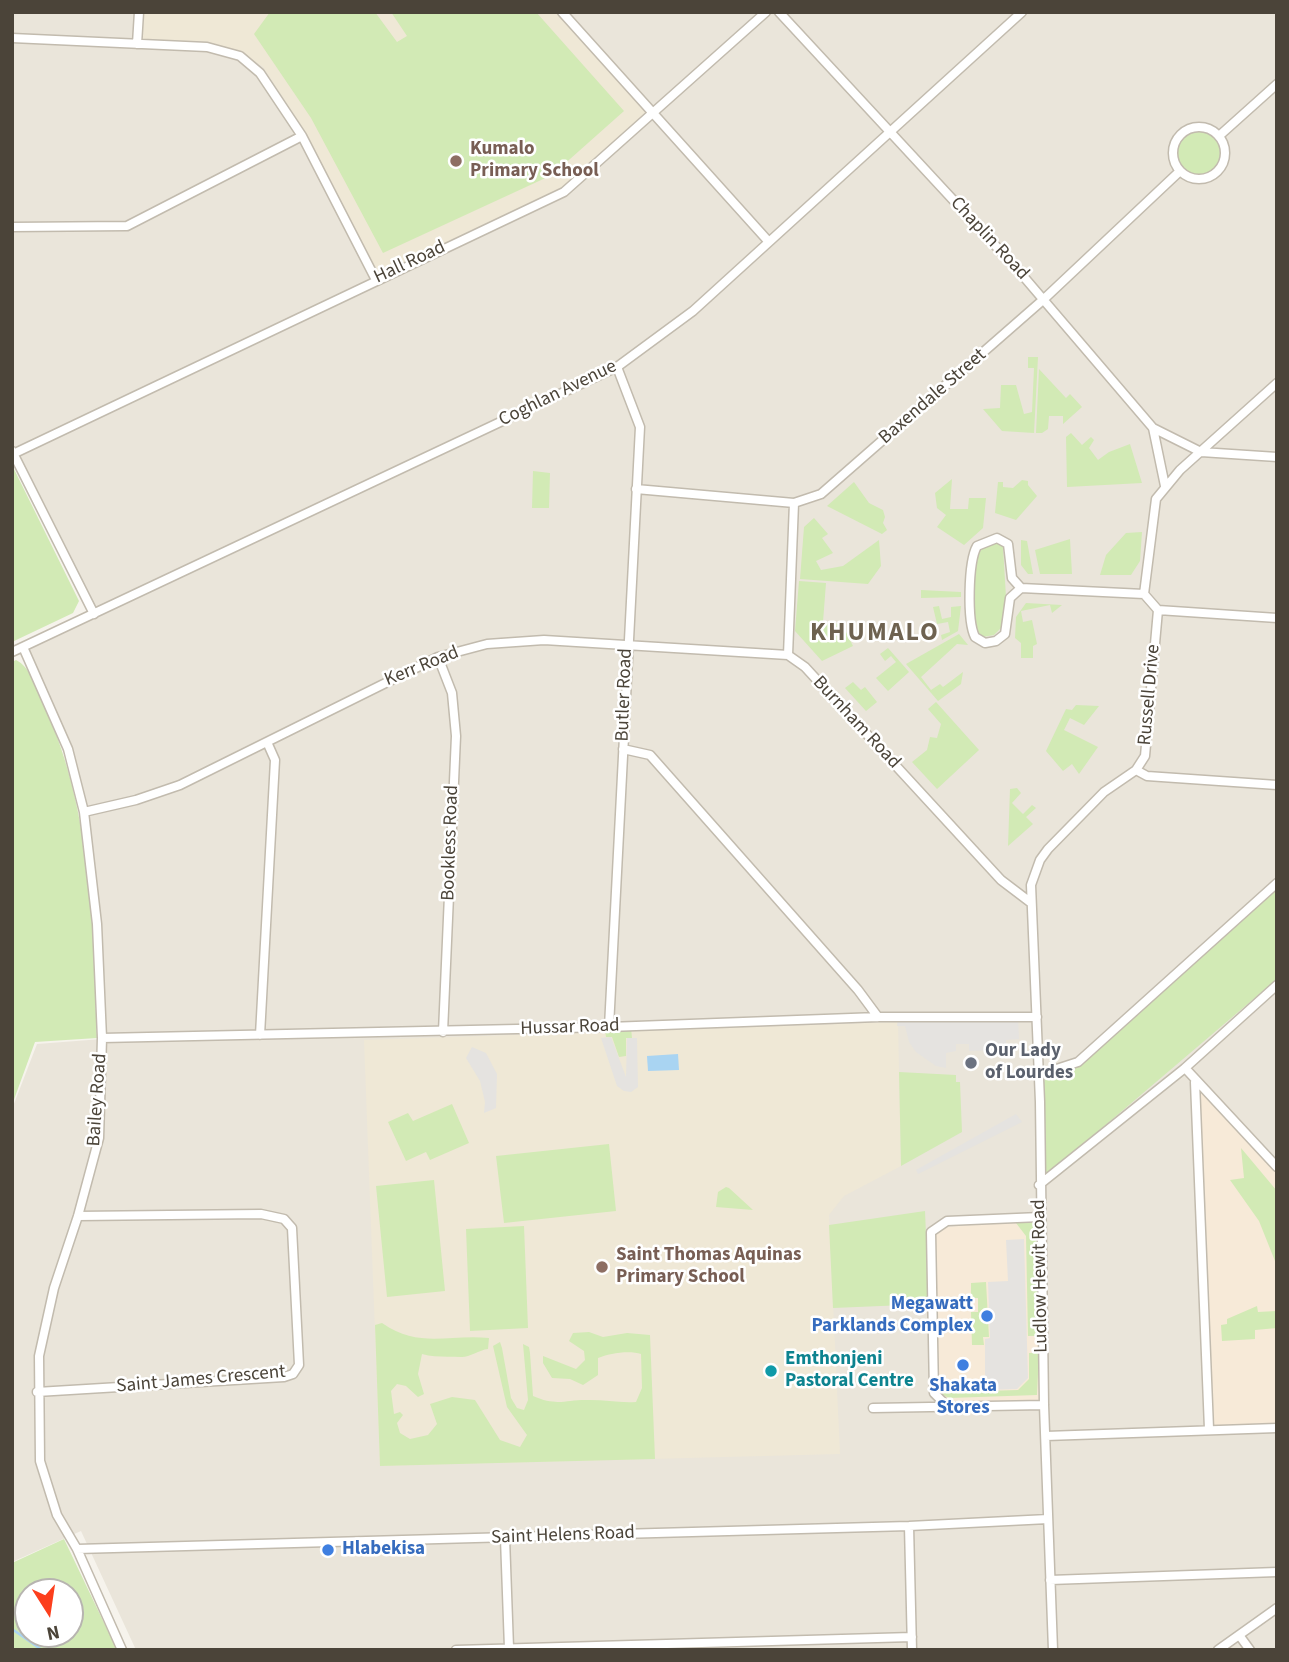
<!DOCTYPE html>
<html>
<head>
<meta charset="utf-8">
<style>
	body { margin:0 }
	#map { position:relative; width:1289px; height:1662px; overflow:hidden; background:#f6f3ec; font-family:"Source Sans 3",sans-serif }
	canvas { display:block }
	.frame { position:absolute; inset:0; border:14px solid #4b4439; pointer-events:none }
	.north { position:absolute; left:14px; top:1578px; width:70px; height:70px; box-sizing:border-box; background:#fff; border:2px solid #b7b4b0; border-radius:50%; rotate:168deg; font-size:19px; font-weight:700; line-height:28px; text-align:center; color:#4b4439 }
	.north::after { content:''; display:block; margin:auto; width:24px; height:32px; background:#fc3f1d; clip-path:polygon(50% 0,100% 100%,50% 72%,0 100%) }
</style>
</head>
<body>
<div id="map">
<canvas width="1289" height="1662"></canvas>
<div class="frame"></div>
<div class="north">N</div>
</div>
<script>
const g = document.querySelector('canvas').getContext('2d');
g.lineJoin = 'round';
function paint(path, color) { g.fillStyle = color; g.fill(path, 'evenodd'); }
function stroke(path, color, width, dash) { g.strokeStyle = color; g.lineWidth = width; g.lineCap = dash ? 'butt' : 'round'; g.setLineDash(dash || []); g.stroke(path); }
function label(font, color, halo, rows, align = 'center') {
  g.font = font + ' "Source Sans 3",sans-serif'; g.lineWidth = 5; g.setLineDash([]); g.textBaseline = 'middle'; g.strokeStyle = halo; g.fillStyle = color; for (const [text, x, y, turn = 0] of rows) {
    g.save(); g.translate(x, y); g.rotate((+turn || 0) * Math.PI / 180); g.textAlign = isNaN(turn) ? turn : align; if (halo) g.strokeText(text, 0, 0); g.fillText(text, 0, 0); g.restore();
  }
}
const residential = new Path2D(`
	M12,12H1277V1650H136L81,1531L12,1562V1109L37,1044L102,1039L99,925L77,772L25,648L96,615L12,447Z`);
const commercial = new Path2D(`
	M1197,1087L1277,1170V1426L1211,1427Z
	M1038,1219L1042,1403L948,1405L938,1397L932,1240L936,1228Z`);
const education = new Path2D(`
	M142,12H557L648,110L562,189L378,275L306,133L263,67L239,51L209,44L141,41Z
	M898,1022L901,1166L844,1196L829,1215L840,1454L380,1466L364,1040Z`);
const green = new Path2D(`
	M270,12H375L397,42L407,36L391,12H536L624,111L552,175L383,253L311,118L254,34Z
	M1173 153a26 26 0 1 1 52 0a26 26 0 1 1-52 0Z
	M1028,357H1038L1034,433L1002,431L983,409L1000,408L1001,385H1016L1024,414L1032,412L1034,368H1028Z
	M1039,369L1066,398L1070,394L1082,407L1063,424V416H1049L1048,429L1042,433H1036Z
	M1071,433L1082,445L1091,437L1094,440L1089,448L1098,460L1109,452L1130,444L1142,483L1067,487L1066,437Z
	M12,465L79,601L73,613L12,642Z
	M533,471L550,473L549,508H532Z
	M952,479L950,509H968L969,498H986L983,528L964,545L937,527L946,515L937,508L935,493Z
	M1022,480L1028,481V485L1037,496L1016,520L995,513L998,482H1003V487L1013,488Z
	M854,482L869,503L883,510L885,517L883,523L887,530L882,534L827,506Z
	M814,518L828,534L822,538L833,553L816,561L821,570L843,566L879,540L881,566L868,584L800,579L804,527Z
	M1142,532L1140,561L1131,575H1100L1106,555L1126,533Z
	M1070,539L1072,574H1040L1035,550Z
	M1021,540L1027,541L1033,574H1028L1021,565Z
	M991,543L1000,544L1003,547L1006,597L1002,627L994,635L983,637L976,632L973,621L976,555L978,549Z
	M799,581L826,583L823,622L842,624L853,646L822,661L795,631Z
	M921,590L961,592V597L921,598Z
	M1026,603L1062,605L1052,613L1050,605L1021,611L1023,622L1032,620L1037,644L1033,646V658H1021V643L1015,638L1016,617Z
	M939,606L942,619L951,617V607L961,606L958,631L942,640L941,635L950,632L948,622L937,624L933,607Z
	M959,634L968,645L957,644L921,677L931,690L940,684L943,687L963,672L961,684L938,701L906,664Z
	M888,648L909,672L888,691L876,678L896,662L891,656L885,661L880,654Z
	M16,660C30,667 35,685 41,699C92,805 93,923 97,1038L35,1042L12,1105V662Z
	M853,682L861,690L865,687L877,702L866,711L845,688Z
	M936,702L979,750L937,789L912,762L927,750L930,737L937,738L941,724L928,709Z
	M1076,705L1099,706L1084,725L1070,718L1064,730L1098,747L1079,774L1072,764L1063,771L1046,751L1066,709L1072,710Z
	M1017,788L1021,793L1012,803L1023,814L1032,805L1036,808L1026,817L1033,824L1008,846L1010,789Z
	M1277,886V979L1041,1180C1042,1165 1038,1083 1047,1076C1055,1070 1069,1071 1078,1065Z
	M631,1028L632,1038H626V1056L619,1057L612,1037H606L605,1029Z
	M899,1072L956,1075V1082H960L962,1132L901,1166Z
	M452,1104L469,1143L430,1160L426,1152L406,1161L388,1122L408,1113L413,1121Z
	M609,1144L616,1211L504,1223L496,1156Z
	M1241,1148L1277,1191V1266L1259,1221L1230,1180L1244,1178Z
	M434,1180L445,1291L387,1297L376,1186Z
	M726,1187L729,1188L753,1210L716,1207L718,1192Z
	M925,1211L929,1304L833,1308L829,1225Z
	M1036,1221L1039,1336H1028L1026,1236L1016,1223Z
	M524,1226L528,1328L470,1331L466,1229Z
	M986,1282L989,1337H983L984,1345H972L971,1312H978V1298H971V1283Z
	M1257,1306L1258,1312L1276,1311L1277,1306V1328L1255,1330V1339L1222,1341L1221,1325L1227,1324V1319Z
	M382,1323C420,1349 447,1334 489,1338L488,1349C479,1350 468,1358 461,1357C448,1356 434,1358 422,1354L418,1374L424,1394L418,1397L406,1386L397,1384L391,1391L394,1414L400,1412L403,1415L397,1423L400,1433L410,1439L428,1435L437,1424L430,1404L452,1397L475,1400L500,1440L520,1447L527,1435L507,1407L493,1346L500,1342L502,1348L511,1398L517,1408L524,1410L528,1400L523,1344L529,1347L530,1353L533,1396C558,1407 566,1399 590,1400C606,1400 619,1403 636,1402L642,1388L641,1354C630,1350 609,1353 598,1358V1375L583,1385L570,1379L552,1378L543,1363V1356L576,1369L585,1360L584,1351L569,1341L573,1333L589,1332L603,1337L627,1333L650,1335L655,1459L380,1466L375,1325Z
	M1029,1353H1039L1037,1395L949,1398L939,1393V1384H947L948,1392L1018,1390L1029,1379Z
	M64,1539L117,1650H12V1563ZM70,1592V1634H28V1592Z`);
const parking = new Path2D(`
	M1018,1017L1019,1039L1006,1040V1047L1000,1050L969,1051V1044H956V1051L946,1053V1068L936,1066L916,1052L909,1042L905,1026H897L898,1018Z
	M611,1037L626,1077L627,1038H637L638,1087L631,1092L624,1091L617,1086L601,1038Z
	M472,1047L486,1053L497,1074L496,1108L484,1113L485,1102L480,1081L466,1058Z
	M1016,1114L1022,1122L918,1174L916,1170Z
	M1024,1239L1028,1378L1017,1389L985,1390V1339L990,1338L988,1282L1008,1281L1006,1240Z`);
const water = new Path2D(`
	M678,1054L679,1070L648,1071L647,1056Z`);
const stream = new Path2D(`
	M12,777V779
	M12,1629L42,1650`);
const minor = new Path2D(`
	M562,12L769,242
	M779,12L1018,270L1153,428L1165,486
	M12,38L207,47L240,56L260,73L302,136L376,280
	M137,44L139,12
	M1173 153a26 26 0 1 1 52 0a26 26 0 1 1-52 0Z
	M1219,136L1277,84
	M12,227L127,226L302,136
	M1153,428L1201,452L1277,457
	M12,451L94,614
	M13,454L564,192L766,12
	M636,489L794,503L821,494L1044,299L1180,171
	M794,503L788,655L805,667L1001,880L1030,902
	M997,538L1008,544L1012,578L1021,588L1010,598L1005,634L996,641L985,643L975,637C967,621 968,562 977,546Z
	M1021,588L1144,594
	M1158,610L1277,618
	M23,647L68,749L84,812L97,924L102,1038L99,1138L78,1216L54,1288L39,1356L40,1461L57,1515L77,1549L122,1650
	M12,652L617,367L693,311L1022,12
	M438,657L452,693L456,736L443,1032
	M623,749L650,755L858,990L878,1017
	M1136,770L1147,776L1277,785
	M84,812L136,800L180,785L438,657L487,644L544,640L788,655
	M609,1027L640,427L617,367
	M260,1035L275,760L267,742
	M102,1038L609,1027L878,1017H1037
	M1185,1068L1277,1167
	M1038,1075L1078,1062L1277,883
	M1195,1082L1209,1429
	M1039,1185L1185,1068L1277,985
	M37,1392L284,1377L293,1374L299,1365L292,1228L284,1219L261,1214L78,1216
	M948,1407L934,1393L931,1232L947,1221L1040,1217
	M873,1408L1044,1405
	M1046,1436L1277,1428
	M909,1526L912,1650
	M505,1538L509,1648
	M77,1549L909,1526L1048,1519
	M1050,1580L1277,1572
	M1239,1635L1250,1650
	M456,1650L912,1637
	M1053,1650L1044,1405L1040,1102L1031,885L1040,860L1048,849L1104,792L1136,770L1145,756L1158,610L1144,594L1156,499L1180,470L1277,383
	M1218,1650L1277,1608`);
const markers = [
	[456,161,7,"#8d6e63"],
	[971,1063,7,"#6b7280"],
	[602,1267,7,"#8d6e63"],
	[987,1316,7,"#3f7fe0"],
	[963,1365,7,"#3f7fe0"],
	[771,1371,7,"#0f9aa8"],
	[328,1550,7,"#3f7fe0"]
];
const educationNames = [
	["Kumalo",470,150],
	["Primary School",470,172],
	["Saint Thomas Aquinas",616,1256],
	["Primary School",616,1278]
];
const streetNames = [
	["Chaplin Road",989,239,47],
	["Hall Road",410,263,-25],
	["Coghlan Avenue",558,394,-26],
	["Baxendale Street",933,397,-41],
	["Kerr Road",422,667,-22],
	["Butler Road",625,695,-88],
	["Russell Drive",1150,695,-85],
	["Burnham Road",856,723,47],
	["Bookless Road",451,843,-88],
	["Hussar Road",570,1028,-2],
	["Bailey Road",98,1100,-86],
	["Ludlow Hewit Road",1041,1276,-91],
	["Saint James Crescent",201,1380,-5],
	["Saint Helens Road",563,1536,-2]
];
const worshipNames = [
	["Our Lady",985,1052],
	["of Lourdes",985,1074]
];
const shopNames = [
	["Megawatt",973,1305],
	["Parklands Complex",973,1327],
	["Shakata",963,1387,"center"],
	["Stores",963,1409,"center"],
	["Hlabekisa",342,1550,"left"]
];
const cultureNames = [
	["Emthonjeni",785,1360],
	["Pastoral Centre",785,1382]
];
const districtNames = [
	["KHUMALO",875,634]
];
paint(residential, '#eae5da');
paint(commercial, '#f7ead8');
paint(education, '#efe8d6');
paint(green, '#d2eab5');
paint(parking, '#e5e3e0');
paint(water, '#a9d4f2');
stroke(stream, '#a9d4f2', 2.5);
stroke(minor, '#c2bbae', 11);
stroke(minor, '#fff', 8);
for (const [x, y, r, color] of markers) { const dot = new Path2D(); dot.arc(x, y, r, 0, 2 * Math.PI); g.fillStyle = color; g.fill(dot); stroke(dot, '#fff', 2.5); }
label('bold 19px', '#785e54', '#fff', educationNames, 'left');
label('19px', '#4b4439', '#fff', streetNames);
label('bold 19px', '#5b616d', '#fff', worshipNames, 'left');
label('bold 19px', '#366cbe', '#fff', shopNames, 'right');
label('bold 19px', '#0d838f', '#fff', cultureNames, 'left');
g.letterSpacing = '2px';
label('bold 26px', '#6e6250', '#fff', districtNames);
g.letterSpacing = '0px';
</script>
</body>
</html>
